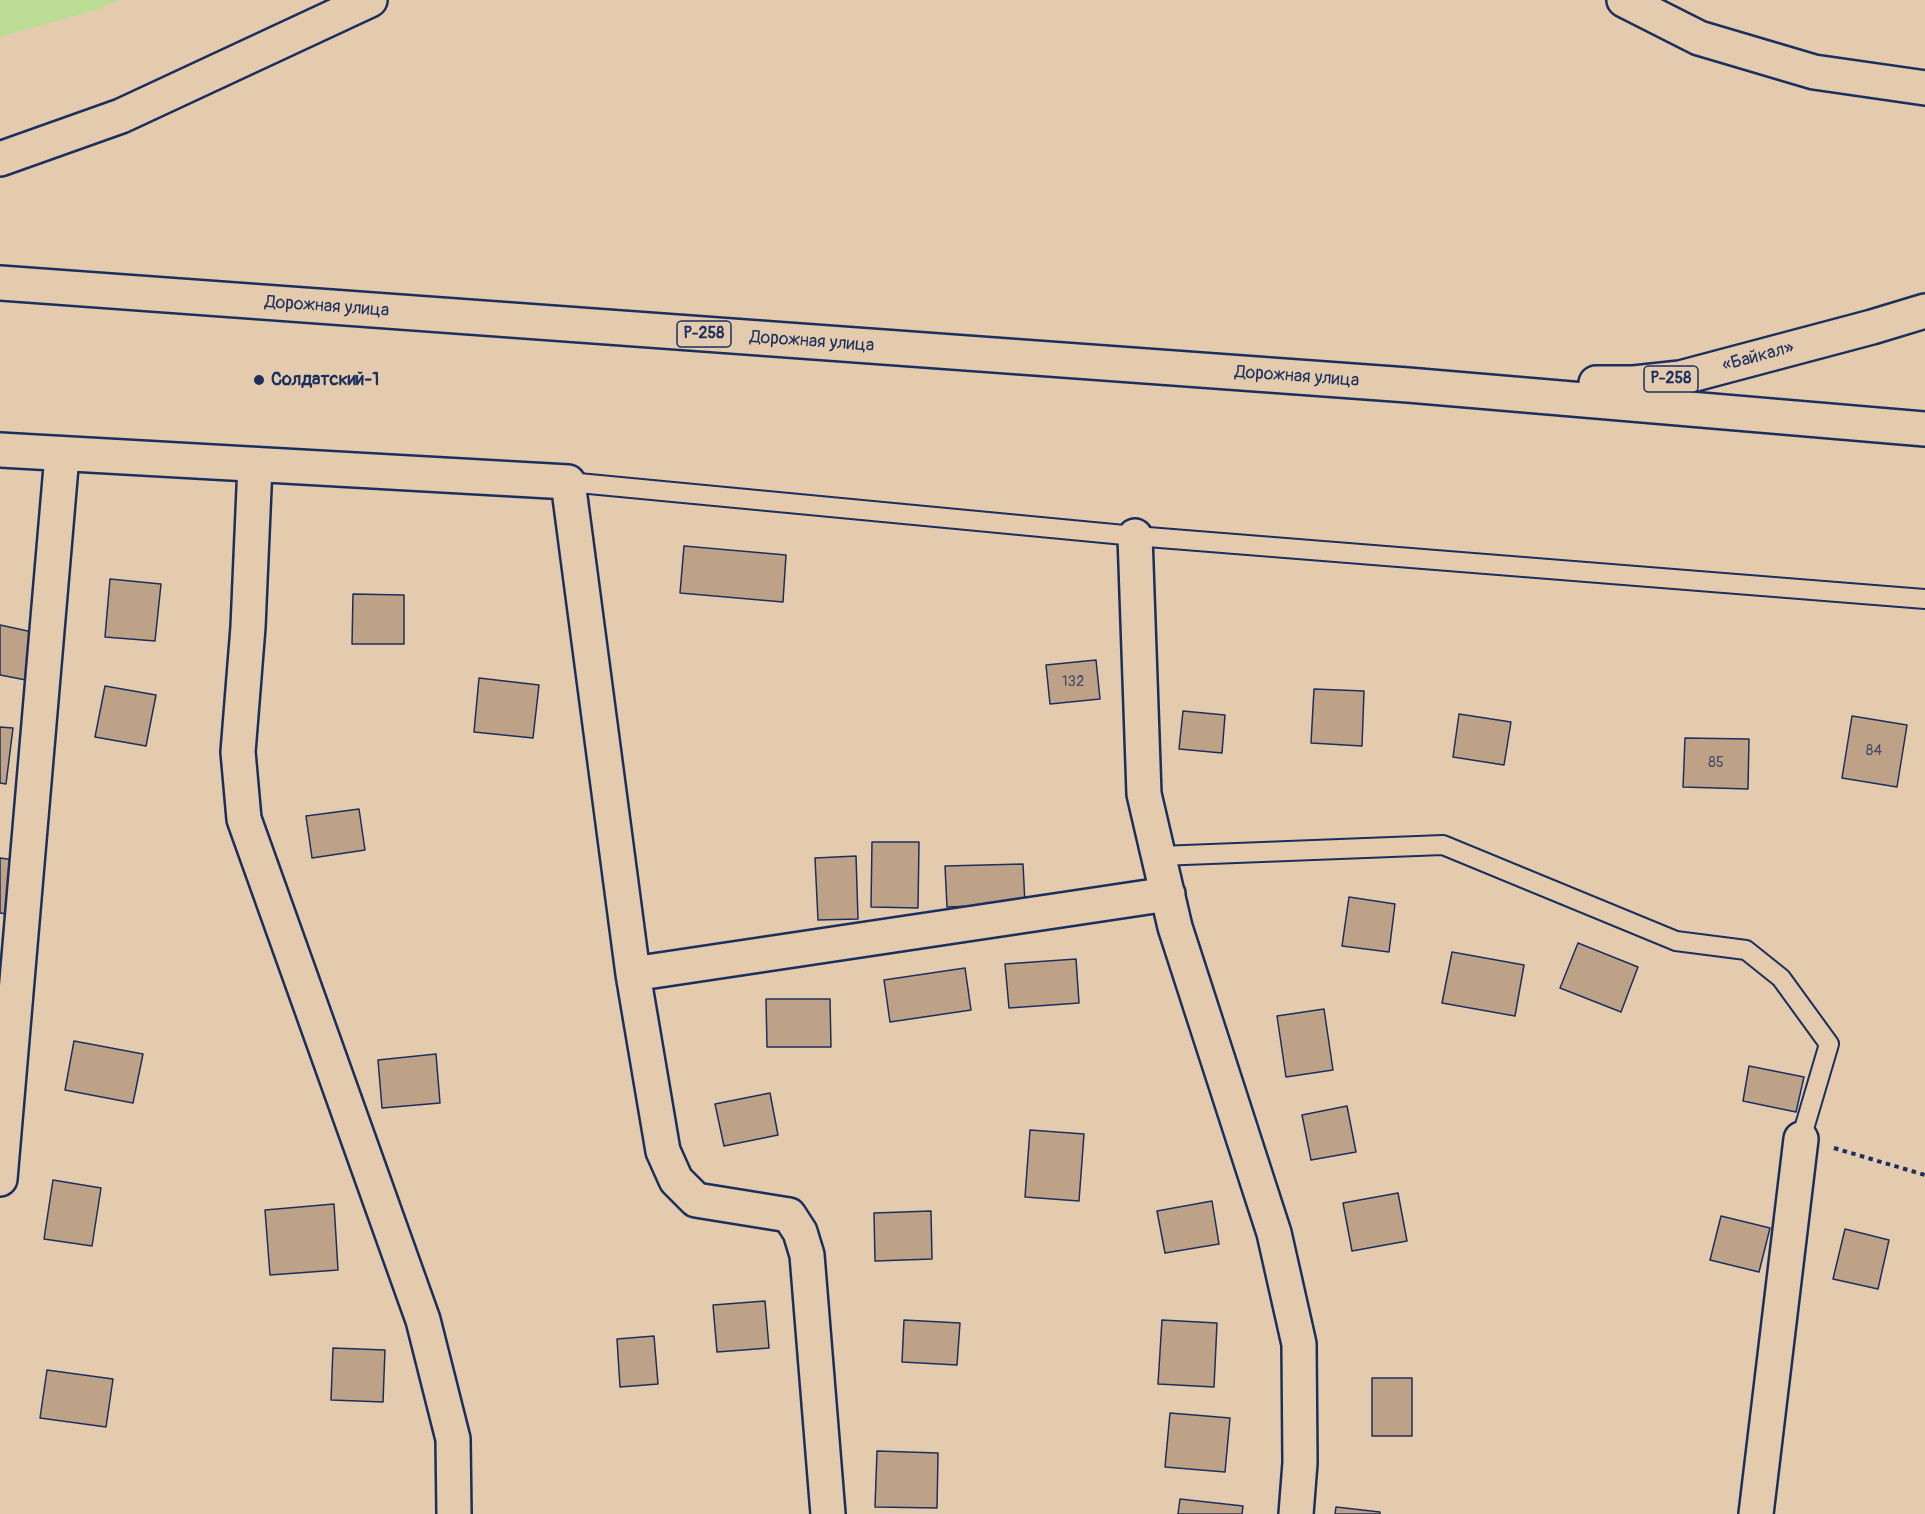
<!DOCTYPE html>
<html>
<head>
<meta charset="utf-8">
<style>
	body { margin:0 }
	canvas { display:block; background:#e5cbad }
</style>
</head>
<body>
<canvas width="1925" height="1514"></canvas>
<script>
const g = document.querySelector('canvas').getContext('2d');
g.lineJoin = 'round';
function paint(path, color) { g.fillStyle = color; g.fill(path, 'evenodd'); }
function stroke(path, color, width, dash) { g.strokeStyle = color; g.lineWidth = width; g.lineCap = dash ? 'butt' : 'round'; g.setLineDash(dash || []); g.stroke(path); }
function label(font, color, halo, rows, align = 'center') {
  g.font = font + ' Pangolin,sans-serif'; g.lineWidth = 4.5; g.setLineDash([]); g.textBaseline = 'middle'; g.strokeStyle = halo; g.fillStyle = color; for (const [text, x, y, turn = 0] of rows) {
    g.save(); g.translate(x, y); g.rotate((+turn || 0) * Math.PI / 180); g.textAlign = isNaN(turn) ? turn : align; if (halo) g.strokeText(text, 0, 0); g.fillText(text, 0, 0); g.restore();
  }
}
const green = new Path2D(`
	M0,0H119L96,10L0,37Z`);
const building = new Path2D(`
	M684,546L786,555L783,602L680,593Z
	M110,579L161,584L155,641L105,637Z
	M353,594L404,595V644H352Z
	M0,625L37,633L26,680L0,675Z
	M1096,660L1100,699L1050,704L1046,665Z
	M479,678L539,685L533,738L474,732Z
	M105,686L156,695L146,746L95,737Z
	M1314,689L1364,691L1362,746L1311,743Z
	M1183,711L1225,715L1222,753L1179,749Z
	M1459,714L1511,722L1504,765L1453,757Z
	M1852,716L1907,725L1897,787L1842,778Z
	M0,727L13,728L6,784L0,783Z
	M1685,738L1749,739L1748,789L1683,787Z
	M359,809L365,850L312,858L306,816Z
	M872,842H919L918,908L871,907Z
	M856,856L858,919L818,920L815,858Z
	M0,858L15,860L7,914L0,913Z
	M1023,864L1025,904L947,907L945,866Z
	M1349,897L1395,904L1389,952L1342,946Z
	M1578,943L1638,967L1621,1012L1560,988Z
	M1452,952L1524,965L1515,1016L1442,1003Z
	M1076,959L1079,1003L1009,1008L1005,964Z
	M965,968L971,1010L890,1022L884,980Z
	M766,999H830L831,1047H767Z
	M1324,1009L1333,1070L1286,1077L1277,1016Z
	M74,1041L143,1054L133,1103L65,1090Z
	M436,1054L440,1103L382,1108L378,1060Z
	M1749,1066L1804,1077L1796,1112L1743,1101Z
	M770,1093L778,1135L724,1146L715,1104Z
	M1347,1106L1356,1152L1311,1160L1302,1115Z
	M1030,1130L1084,1134L1079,1201L1025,1197Z
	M53,1180L101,1188L92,1246L44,1239Z
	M1398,1193L1407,1241L1352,1251L1343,1203Z
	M1212,1201L1219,1244L1165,1253L1157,1211Z
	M334,1204L338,1270L270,1275L265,1210Z
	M931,1211L932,1259L875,1261L874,1213Z
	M1721,1216L1770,1228L1759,1272L1710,1260Z
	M1845,1229L1889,1240L1878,1289L1833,1279Z
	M765,1301L769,1348L717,1352L713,1305Z
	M904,1320L960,1323L957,1365L902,1362Z
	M1162,1320L1217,1323L1214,1387L1158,1384Z
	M654,1336L658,1384L620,1387L617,1339Z
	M333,1348L385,1350L383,1402L331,1400Z
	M47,1370L113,1379L106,1427L40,1418Z
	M1372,1378H1412V1436H1372Z
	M1170,1413L1230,1418L1225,1472L1165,1467Z
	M877,1451L938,1453L937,1508L875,1507Z
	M1180,1499L1243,1506L1242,1514H1178Z
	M1336,1507L1380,1512V1514H1335Z`);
const path = new Path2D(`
	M1834,1148L1925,1175`);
const lane = new Path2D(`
	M568,482L1135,536L1925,599
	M1159,856L1443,845L1676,941L1746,950L1781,978L1829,1044L1801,1139`);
const street = new Path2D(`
	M0,450L568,482L633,974L663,1151L676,1180L696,1200L789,1215L800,1232L807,1255L828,1514
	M255,465L248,627L238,752L244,819L423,1320L453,1439L454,1514
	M1135,536L1144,794L1175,927L1274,1233L1299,1344L1300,1463L1296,1514
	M633,974L1168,894
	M0,1179L62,455
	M1756,1514L1801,1139`);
const primary = new Path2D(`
	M1624,0L1699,38L1814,72L1925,88
	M0,159L121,116L370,0`);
const highway = new Path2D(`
	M0,283L1408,385L1925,429
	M1596,383H1634L1680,378L1872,327L1925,311`);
const markers = [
	[259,380,6,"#1b2f5e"]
];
const numberNames = [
	["132",1073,682],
	["84",1874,751],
	["85",1716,763]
];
const shields = [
	[704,334,54],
	[1671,379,54]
];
const shieldNames = [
	["Р-258",704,334],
	["Р-258",1671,379]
];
const streetNames = [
	["Дорожная улица",327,307,4],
	["Дорожная улица",812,342,4],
	["«Байкал»",1758,357,-15],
	["Дорожная улица",1297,377,4]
];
const poiNames = [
	["Солдатский-1",271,380]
];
paint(green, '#bcdd96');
paint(building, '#bea287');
stroke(building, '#1b2f5e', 1.5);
stroke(lane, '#1b2f5e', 22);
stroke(street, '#1b2f5e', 38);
stroke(primary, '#1b2f5e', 38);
stroke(highway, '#1b2f5e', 38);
stroke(path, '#1b2f5e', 4, [4.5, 4.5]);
stroke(lane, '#e5cbad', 18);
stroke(street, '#e5cbad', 33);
stroke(primary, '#e5cbad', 33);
stroke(highway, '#e5cbad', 33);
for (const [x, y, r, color] of markers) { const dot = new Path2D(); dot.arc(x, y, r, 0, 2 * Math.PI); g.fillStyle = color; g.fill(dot); stroke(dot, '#e5cbad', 2); }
label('15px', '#444c68', null, numberNames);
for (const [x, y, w] of shields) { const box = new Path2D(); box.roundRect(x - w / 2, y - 13, w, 26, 4.5); g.fillStyle = '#e5cbad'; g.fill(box); stroke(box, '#1b2f5e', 1.5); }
label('bold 16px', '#1b2f5e', null, shieldNames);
label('18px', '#1b2f5e', '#e5cbad', streetNames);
label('bold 18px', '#1b2f5e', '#e5cbad', poiNames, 'left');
</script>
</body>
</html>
